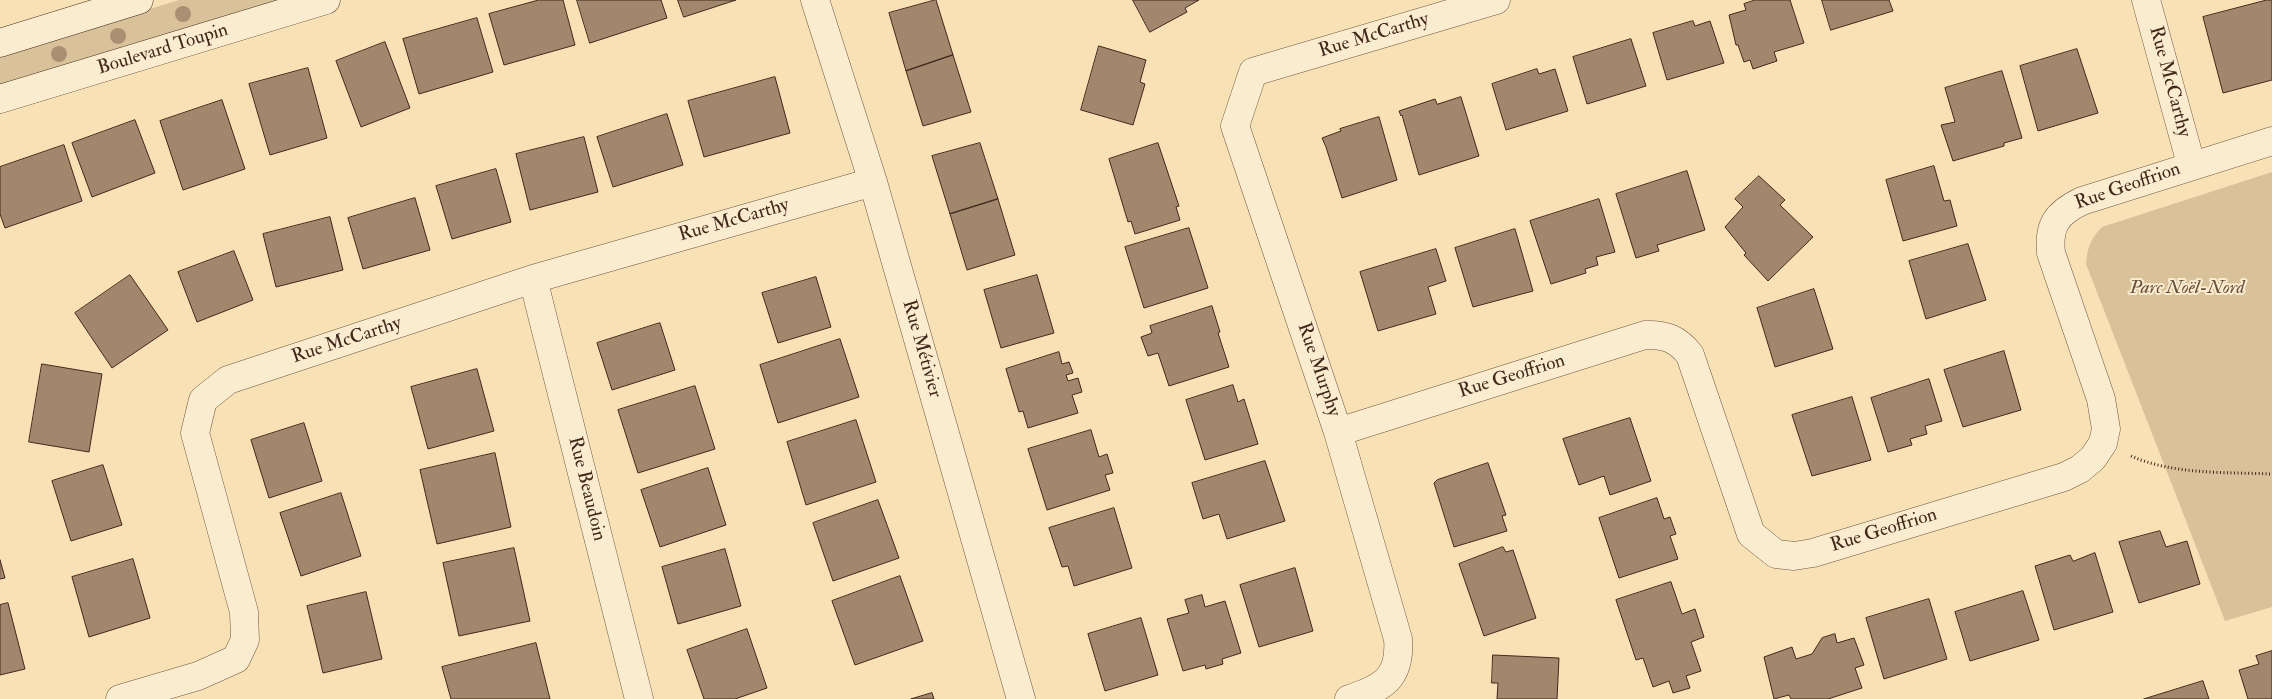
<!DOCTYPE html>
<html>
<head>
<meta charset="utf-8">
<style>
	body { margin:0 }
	canvas { display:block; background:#f8e1b4 }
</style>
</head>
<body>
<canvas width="2272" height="699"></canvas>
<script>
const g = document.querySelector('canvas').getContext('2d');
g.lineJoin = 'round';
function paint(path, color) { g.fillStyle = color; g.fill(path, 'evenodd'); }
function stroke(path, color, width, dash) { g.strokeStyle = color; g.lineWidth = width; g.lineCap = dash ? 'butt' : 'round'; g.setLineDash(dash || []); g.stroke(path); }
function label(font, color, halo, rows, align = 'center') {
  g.font = font + ' "IM FELL Double Pica",serif'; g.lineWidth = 4; g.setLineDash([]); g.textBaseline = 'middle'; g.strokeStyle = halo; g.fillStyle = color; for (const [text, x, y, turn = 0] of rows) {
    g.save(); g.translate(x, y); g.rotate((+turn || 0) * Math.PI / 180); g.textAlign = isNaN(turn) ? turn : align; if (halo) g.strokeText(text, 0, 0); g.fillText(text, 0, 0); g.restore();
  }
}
const green = new Path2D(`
	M179,0H279L0,86V55Z
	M2272,172V607L2225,621L2086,264C2087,248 2091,238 2102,227Z`);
const building = new Path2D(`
	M539,0H563L575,45L504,65L489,14Z
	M577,0H661L667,18L590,43Z
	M678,0H736L684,17Z
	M936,0L953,55L906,71L889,13Z
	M1133,0H1199L1185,8L1187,12L1150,32Z
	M1755,0H1790L1804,43L1774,52L1777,61L1753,69L1750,60L1744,62L1738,45H1736L1729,15L1746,10L1744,4Z
	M1822,0H1889L1893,11L1831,30Z
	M2267,0H2272V80L2223,93L2203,17Z
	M477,18L493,72L419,94L403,39Z
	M1693,21L1695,26L1710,21L1724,63L1667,80L1653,33Z
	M1631,39L1646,86L1587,104L1573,57Z
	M385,42L410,108L361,127L336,61Z
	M1099,46L1146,60L1140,82L1145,84L1133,125L1081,110Z
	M2077,49L2098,113L2038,131L2020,66Z
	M953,55L971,112L923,126L906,71Z
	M308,68L327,138L270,155L249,84Z
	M1537,69L1539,74L1555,69L1568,111L1506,130L1492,84Z
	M2002,71L2022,138L2004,143V146L1953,161L1941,125L1955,122L1945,88Z
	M775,77L790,133L704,157L688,101Z
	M1461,97L1479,156L1419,175L1402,115L1401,116L1399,111L1435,99L1437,104Z
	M222,100L245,169L183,190L160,121Z
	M667,114L683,165L613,187L597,137Z
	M1379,117L1397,180L1342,198L1326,147L1322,138L1341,131L1340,129Z
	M135,120L155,173L92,197L72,143Z
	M584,137L598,192L530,210L516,154Z
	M980,143L998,199L950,214L932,156Z
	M1158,143L1179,206L1176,207L1180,220L1135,234L1131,221L1128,222L1109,159Z
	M64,145L82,201L5,228L0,214V167Z
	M1934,166L1944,201L1950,200L1957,226L1903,241L1886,180Z
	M496,169L511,222L452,239L436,186Z
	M1687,171L1705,230L1657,245L1659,251L1636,258L1616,194Z
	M1759,176L1785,200L1780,205L1813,237L1768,281L1744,255L1746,253L1725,227L1743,207L1735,199Z
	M415,198L430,250L363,269L348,218Z
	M998,199L1015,255L967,270L950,214Z
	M1599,199L1615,252L1596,257L1598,265L1585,269L1586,273L1551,284L1530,221Z
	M330,217L343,270L276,287L263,234Z
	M1189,228L1208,288L1144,308L1125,247Z
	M1515,229L1533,291L1473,307L1455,248Z
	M1968,244L1986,300L1926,319L1909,261Z
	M1436,249L1446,281L1428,287L1436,314L1378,331L1360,272Z
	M234,251L253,300L197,322L178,272Z
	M130,275L168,330L112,368L75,313Z
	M1037,275L1054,333L1001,348L984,290Z
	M816,277L831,327L778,343L762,293Z
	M1814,289L1833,349L1775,367L1757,308Z
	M1212,306L1220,332L1218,333L1229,367L1169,386L1158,353L1148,356L1141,337L1152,333L1150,326Z
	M660,323L675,370L612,390L597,343Z
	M840,339L859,397L778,423L760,365Z
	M2004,351L2021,410L1963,427L1944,370Z
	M1059,352L1062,364L1069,362L1073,373L1066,375L1068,381L1078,378L1082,392L1072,395L1078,413L1028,428L1023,411L1019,412L1006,369Z
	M42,364L102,374L89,452L29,442Z
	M477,369L494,431L428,449L411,387Z
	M1929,379L1942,421L1925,426L1927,434L1910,439L1912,445L1888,452L1871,398Z
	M1233,385L1238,402L1244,399L1258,444L1205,460L1186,400Z
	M695,386L715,449L638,473L618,410Z
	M1852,397L1871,460L1812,476L1792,415Z
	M1630,418L1651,481L1610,495L1604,476L1579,485L1563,439Z
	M856,420L876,482L806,505L787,442Z
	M304,423L322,481L269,498L251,440Z
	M1091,430L1099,457L1107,454L1113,473L1105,475L1110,490L1047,510L1028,449Z
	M495,453L511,527L437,544L420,470Z
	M1265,461L1285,521L1227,539L1219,514L1203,519L1192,483Z
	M1488,463L1506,515L1502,516L1507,531L1454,547L1434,483L1437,480Z
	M103,465L122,525L71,541L52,481Z
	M708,468L726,525L660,547L641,490Z
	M341,493L361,556L301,576L280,513Z
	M1657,498L1664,519L1670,517L1676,534L1670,536L1678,559L1619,578L1599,518Z
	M878,500L899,558L833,581L813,523Z
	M1114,508L1132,568L1074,586L1068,566L1062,567L1049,528Z
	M2160,531L2166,547L2187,541L2200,584L2139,603L2119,542Z
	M1503,547L1506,552L1513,550L1536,618L1484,636L1459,564Z
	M514,548L530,621L459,636L443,563Z
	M725,549L741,606L678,624L662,567Z
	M2095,553L2113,612L2054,630L2035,566L2070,555L2073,561Z
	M133,559L150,618L89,637L72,577Z
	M0,560L5,578L0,579Z
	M1295,568L1313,631L1259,647L1240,585Z
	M900,576L923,641L855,665L832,601Z
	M1671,582L1682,614L1695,609L1704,637L1691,642L1701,671L1686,676L1690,688L1673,693L1669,681L1653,687L1643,658L1636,660L1616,600Z
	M2023,591L2039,640L1970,661L1955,612Z
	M366,592L382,659L323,673L307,606Z
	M1202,595L1205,607L1225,601L1241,653L1222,659L1223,664L1206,669L1205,665L1183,671L1167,619L1189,613L1185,600Z
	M1929,599L1947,659L1884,679L1866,618Z
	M8,603L25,669L0,675V605Z
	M1141,618L1158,675L1105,691L1088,634Z
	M747,629L767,688L735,699H704L687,650Z
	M1835,634L1837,643L1854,638L1864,665L1855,668L1862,688L1828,699H1791L1789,695L1774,699L1764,657L1792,647L1796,659L1812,654L1822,638Z
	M536,643L550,699H451L442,667Z
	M2272,651V699H2248L2239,670L2259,664L2256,656Z
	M1493,655L1559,658L1557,699H1497L1498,683H1492Z
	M2203,681L2209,699H2144Z
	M932,693L934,699H911Z`);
const path = new Path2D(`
	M2131,456C2174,475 2226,472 2272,474`);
const street = new Path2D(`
	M815,0L873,182L1021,699
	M2146,0L2191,164
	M533,279L639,699
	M1338,432L1645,335C1665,334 1678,339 1690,355L1751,534L1776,554L1794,556L1813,553L2064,477L2080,469L2093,458L2103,443L2106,429L2101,399L2051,253C2048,225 2057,213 2082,201L2272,141
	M120,699L198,676L236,659L245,640L244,612L195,433L203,400L228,380L533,279L873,182
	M1349,699C1384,688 1401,677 1398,639L1338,432L1235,126L1253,72L1496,0`);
const secondary = new Path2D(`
	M0,43L139,0
	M0,99L326,0`);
const trees = [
	[183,14],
	[118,36],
	[59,54]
];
const streetNames = [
	["Rue McCarthy",1374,36,-17],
	["Boulevard Toupin",163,50,-17],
	["Rue McCarthy",2169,82,75],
	["Rue Geoffrion",2128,187,-19],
	["Rue McCarthy",734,221,-16],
	["Rue McCarthy",347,341,-18],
	["Rue Métivier",921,349,74],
	["Rue Murphy",1318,370,71],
	["Rue Geoffrion",1512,377,-17],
	["Rue Beaudoin",586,489,76],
	["Rue Geoffrion",1884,531,-17]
];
const parkNames = [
	["Parc Noël-Nord",2187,289]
];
paint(green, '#d9c29a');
paint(building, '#a1886c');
stroke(building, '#43281d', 1);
stroke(street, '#705643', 29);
stroke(secondary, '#43281d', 29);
stroke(path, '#43281d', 3, [1, 2.5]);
stroke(street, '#faecce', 28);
stroke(secondary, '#faecce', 28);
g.fillStyle = '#a99072';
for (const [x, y] of trees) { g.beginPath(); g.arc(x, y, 8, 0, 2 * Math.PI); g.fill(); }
label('19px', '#43281d', '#faecce', streetNames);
label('italic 19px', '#684e3c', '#faecce', parkNames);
</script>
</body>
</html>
